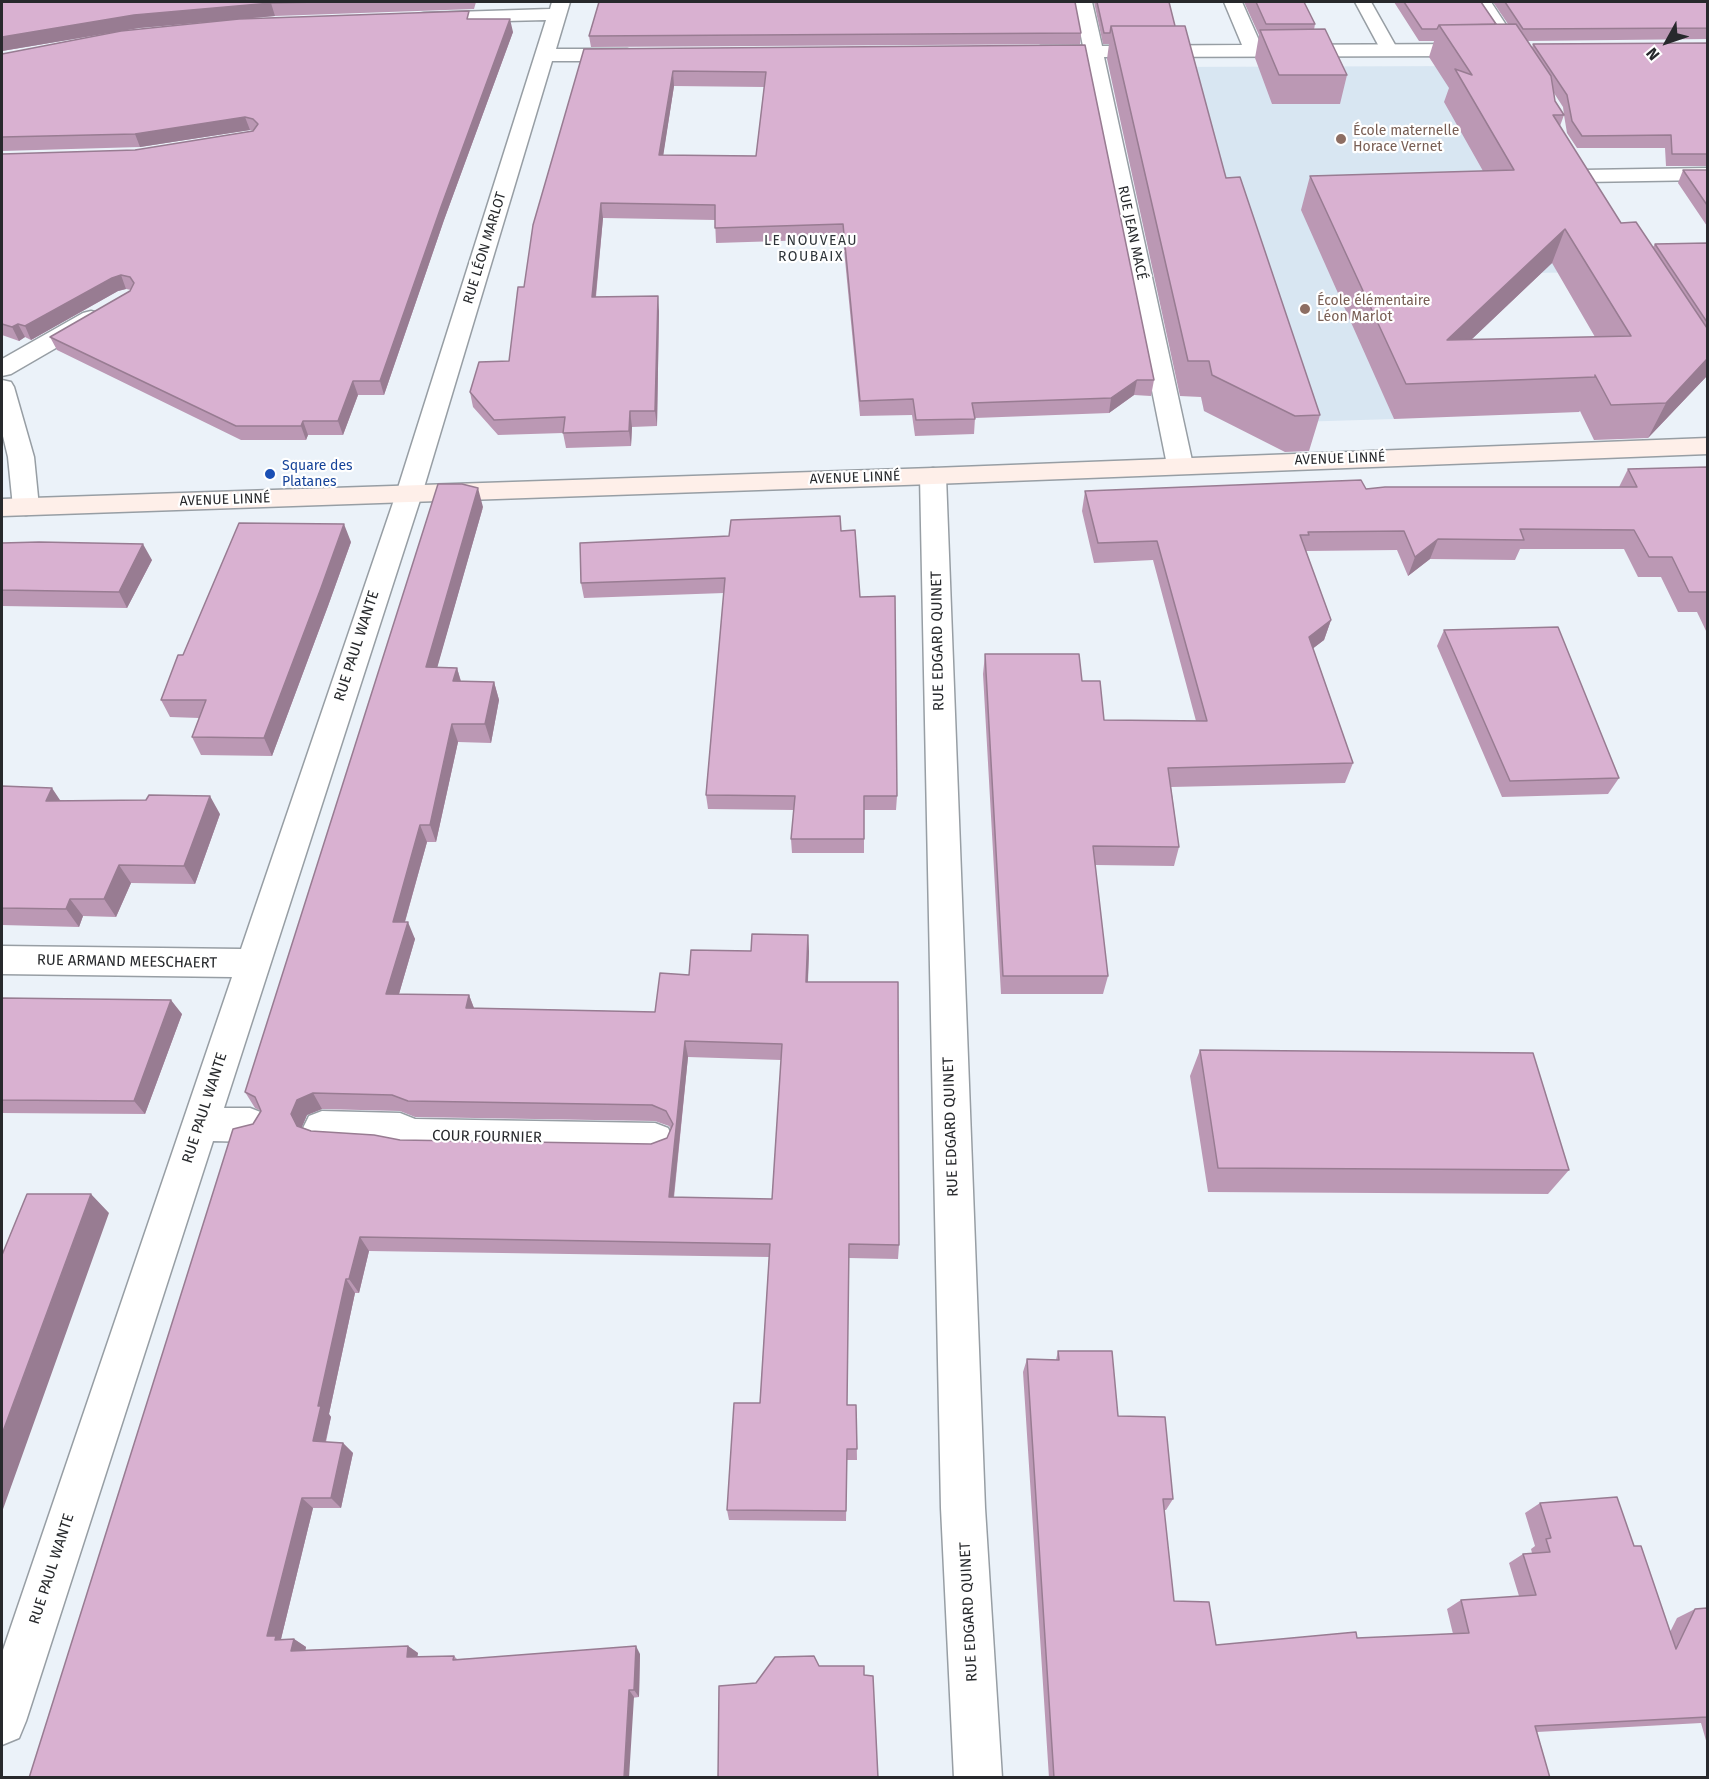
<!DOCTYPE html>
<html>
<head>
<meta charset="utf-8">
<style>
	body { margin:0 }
	#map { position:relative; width:1709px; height:1779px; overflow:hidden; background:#ebf2f9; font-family:"Fira Sans",sans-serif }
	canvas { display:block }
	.frame { position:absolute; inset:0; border:3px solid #27292c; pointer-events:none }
	.north { position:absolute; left:1637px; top:12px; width:60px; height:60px; -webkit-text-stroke:4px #fff; paint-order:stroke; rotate:230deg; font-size:16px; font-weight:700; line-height:24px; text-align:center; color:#27292c }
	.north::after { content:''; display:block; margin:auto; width:21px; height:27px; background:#27292c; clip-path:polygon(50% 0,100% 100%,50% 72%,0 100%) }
</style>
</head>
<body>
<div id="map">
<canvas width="1709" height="1779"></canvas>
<div class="frame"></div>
<div class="north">N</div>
</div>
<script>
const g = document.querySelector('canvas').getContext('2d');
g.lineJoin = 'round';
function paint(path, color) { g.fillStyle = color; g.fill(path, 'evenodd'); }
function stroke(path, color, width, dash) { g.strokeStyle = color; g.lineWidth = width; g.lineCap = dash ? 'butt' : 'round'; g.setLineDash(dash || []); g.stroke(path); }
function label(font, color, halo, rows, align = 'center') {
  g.font = font + ' "Fira Sans",sans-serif'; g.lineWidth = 4.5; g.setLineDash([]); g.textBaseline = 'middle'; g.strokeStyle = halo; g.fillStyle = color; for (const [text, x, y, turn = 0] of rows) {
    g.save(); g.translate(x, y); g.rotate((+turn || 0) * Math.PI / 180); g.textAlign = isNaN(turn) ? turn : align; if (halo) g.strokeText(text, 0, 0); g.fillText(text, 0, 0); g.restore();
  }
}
const built = new Path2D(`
	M1474,66L1615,272L1522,273L1377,379L1394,419L1230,424L1204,411L1135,77L1153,67Z`);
const lane = new Path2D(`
	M1355,2H1371L1398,50L1395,54H1383Z`);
const street = new Path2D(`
	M552,2H570L556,49H627L634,51L636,55L634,59L627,61H552L422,494L224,1108H250L263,1113L269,1125L263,1137L250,1142L213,1141L26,1721L19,1738L2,1745V1653L232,977L2,974V946L241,949L396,494L546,20L424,23L418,22L415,18L418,14L424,13L550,9Z
	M1074,2H1092L1102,46L1242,45L1224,2H1242L1261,45L1476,44L1483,46L1485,50L1483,54L1476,56L1104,57L1193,465L1189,471L1180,473L1171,471L1167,465L1085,57L1041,58L1034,56L1032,52L1034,48L1041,46H1083Z
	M1473,2H1491L1531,63L1529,67H1515Z
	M1708,168V180L1583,182L1576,180L1573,176L1576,172L1583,170Z
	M91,311L99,313L103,318L99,323L11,374L2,376V359L83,313Z
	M2,380L11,382L14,387L34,457L39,507L35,513L26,515L17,513L13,507L8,457L2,432Z
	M933,468L942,470L946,476L985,1508L1002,1778H954L941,1508L920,476L924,470Z
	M322,1111L400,1113L415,1119L655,1123L668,1128L674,1140L668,1152L655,1157L408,1153C375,1141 341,1152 309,1140L303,1128L309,1116Z`);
const secondary = new Path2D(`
	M1708,438V454L933,484L2,516V499L933,468Z`);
const wall = new Path2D(`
	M2,2H476L474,9L275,16L139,28L2,51Z
	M1094,2H1169L1175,26L1226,178L1320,415L1309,451L1285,452L1204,411L1201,397L1180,396L1107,59L1109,44H1103Z
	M1244,2H1304L1315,24L1314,30L1347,75L1340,104H1272L1255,58L1259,35Z
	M1394,2H1481L1496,24H1508L1493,2H1707V39L1527,41L1532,48L1533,44L1707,43V166H1666L1665,148H1577L1567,133L1564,115L1560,126L1621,223L1653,247L1655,244L1707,243V373L1706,377L1648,438L1594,440L1580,411L1579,412L1394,419L1301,210L1310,176L1483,171L1444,102L1449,88L1429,57L1434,41H1419ZM1554,93L1563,107L1564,115L1555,101ZM1552,263L1595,337L1471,340Z
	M470,19L513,32L444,220L384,395H358L343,435H308L306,440H241L57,350L50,337L130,291L131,290L126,289L118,291L31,340L25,337L19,341L2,335V154L135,150L253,131L250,130L140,147L2,151V54Z
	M1081,33L1080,44L591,47L589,36Z
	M1085,45L1154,380L1151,396L1134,395L1109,413L975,418L974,434L915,436L912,415L860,416L843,239L716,243L715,220L603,218L596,297L659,311L657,426L632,427L631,446L566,448L563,433L498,435L473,407L470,392L509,361L524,287L584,49ZM674,86L764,87L756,156L663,155Z
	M1683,170H1707V226L1678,183Z
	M1707,467V633L1697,612H1678L1661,577H1638L1624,549H1520L1515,560L1430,559L1408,576L1397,550L1306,551L1331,620L1324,640L1313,648L1353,763L1345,783L1171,787L1179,847L1174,866L1095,865L1108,976L1103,994H1001L983,674L985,654L1082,681L1104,720L1196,721L1153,560L1094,563L1082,511L1085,491L1619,487L1628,469Z
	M483,507L437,667L457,668L461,681L494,682L499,700L491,743L458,742L436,842H427L405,922L415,939L399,994L469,995L474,1008L655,1012L689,975L751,951L808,935L809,952L808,982L899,1245L898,1259L849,1258L847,1405H856L857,1460H847L846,1521L729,1520L727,1510L760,1403L769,1257L369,1251L359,1293H355L329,1414L331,1417L326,1442L343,1443L353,1453L341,1508H313L281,1639L283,1640L294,1639L306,1647L305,1650L408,1646L418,1653L417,1657L454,1656L457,1659L640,1654L639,1697L29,1778L253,1124L261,1111L255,1108L245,1092ZM688,1057L781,1060L772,1199L674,1198ZM322,1109L400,1111L415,1117L655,1121L669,1126L671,1129L667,1138L651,1144L400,1140L311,1131L302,1127L307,1115Z
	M841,531L860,597L897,796L896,810H864V853H792L791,839L794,810L708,809L706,795L724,593L584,598L581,583L729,536Z
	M351,542L328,606L272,756L201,755L192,737L199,718L170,717L161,700L183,655Z
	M2,543L152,560L127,608L2,606Z
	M1444,630L1619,778L1608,794L1502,797L1437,646Z
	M2,786L60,800L220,814L195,884L131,883L116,917L83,916L79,927L2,925Z
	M2,998L182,1014L145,1114L2,1113Z
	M1200,1050L1569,1170L1548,1194L1208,1192L1190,1076Z
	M1058,1351L1118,1416L1173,1499L1166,1510H1164L1174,1601L1216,1645L1453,1634L1447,1609L1461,1600L1519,1596L1509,1563L1523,1554L1532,1553L1531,1549L1535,1546L1525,1513L1540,1503L1634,1546L1670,1632L1677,1618L1695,1609L1707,1608V1744L1701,1723L1537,1732L1550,1778H1049L1023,1372L1027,1359L1056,1360Z`);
const shadedWall = new Path2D(`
	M271,3L275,16L139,28L2,51V37L134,15Z
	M510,19L513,32L444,220L384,395L380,381L441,207Z
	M673,71L674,86L661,170L659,155Z
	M245,117L250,130L140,147L135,134Z
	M601,203L603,218L594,313L592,297Z
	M1565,229L1552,263L1434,375L1447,340Z
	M121,275L126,289L118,291L31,340L25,326L112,278Z
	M658,296L659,311L657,426L655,411Z
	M18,324L25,337L19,341L12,327Z
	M1707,359V373L1706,377L1648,438L1666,403Z
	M1137,380L1134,395L1109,413L1111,398Z
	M353,381L358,395L343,435L338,421Z
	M630,411L632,427L631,446L629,431Z
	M303,421L308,435L306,440L301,426Z
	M478,488L483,507L432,686L426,667Z
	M344,524L351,542L328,606L272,756L264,738Z
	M1438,539L1430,559L1408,576L1415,557Z
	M143,544L152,560L127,608L119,592Z
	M1331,620L1324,640L1302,657L1309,637Z
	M457,668L462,686L453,681Z
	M494,682L499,700L491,743L485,724Z
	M452,724L458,742L436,842L430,825Z
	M52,788L64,806L46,801Z
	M210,796L220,814L195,884L184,866Z
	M420,825L427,842L400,939L393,922Z
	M119,865L131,883L116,917L104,899Z
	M70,899L83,916L79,927L66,909Z
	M408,922L415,939L394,1011L386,994Z
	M808,935L809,952L807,998L806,982Z
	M469,995L475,1011L466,1008Z
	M171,1000L182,1014L145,1114L134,1101Z
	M685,1041L688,1057L672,1212L669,1197Z
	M313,1093L322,1109L307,1115L301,1129L297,1126L291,1114L297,1100Z
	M91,1194L109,1213L2,1512V1434Z
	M360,1237L369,1251L359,1293L349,1279Z
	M346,1279L355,1293L329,1414L331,1417L323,1452L313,1441L318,1406Z
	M343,1443L353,1453L341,1508L331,1498Z
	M302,1498L313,1508L281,1639L289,1643L288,1648L267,1636Z
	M294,1639L306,1647L304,1658L291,1651Z
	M408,1646L418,1653L416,1664L407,1657Z
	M636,1646L640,1654L639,1697L634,1690Z
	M629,1690L634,1697L629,1778H624Z`);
const building = new Path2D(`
	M2,2H319L271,3L134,15L2,37Z
	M599,2H1075L1081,33L589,36Z
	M1097,2H1169L1175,26H1111L1110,33H1104Z
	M1256,2H1304L1315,24H1266Z
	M1404,2H1481L1496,24L1439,25L1437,29H1422Z
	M1505,2H1707V28L1523,29Z
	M469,11L467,19H510L441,207L380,381H353L338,421H303L301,426H236L50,337L130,291L134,283L130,277L121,275L112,278L25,326L18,324L12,327L2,324V154L135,150L253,131L258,124L253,119L245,117L135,134L2,137V54L121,31L239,19Z
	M1516,24L1551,76L1555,101L1564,115H1553L1621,223L1636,222L1707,328V359L1666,403L1611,405L1595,375V377L1406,384L1310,176L1514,170L1455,69L1472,75L1439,25ZM1565,229L1631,336L1447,340Z
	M1111,26H1185L1226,178L1240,177L1320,415L1295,416L1212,375L1209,361H1188Z
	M1325,29L1347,75H1279L1260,30Z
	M1707,43V154H1672L1671,135L1582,136L1572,121L1567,95L1533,44Z
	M1085,45L1154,380H1137L1111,398L972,403L975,419L916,420L913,399L860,401L843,224L715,228V205L601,203L592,297L658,296L655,411H630L629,431L563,433L565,417L494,420L470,392L479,362L509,361L518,287H524L533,225L584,49ZM673,71L766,72L756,156L659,155Z
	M1683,170H1707V205Z
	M1707,243V322L1655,244Z
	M1707,467V592H1689L1672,557H1649L1634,530L1520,529L1524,540L1438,539L1415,557L1404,531L1308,532L1309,535H1300L1331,620L1309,637L1353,763L1168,768L1179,847L1093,846L1108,976H1003L985,654H1079L1082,681H1100L1104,720L1207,721L1157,541L1098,543L1085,491L1361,480L1366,489L1385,487H1637L1628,469Z
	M438,484H462L478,488L426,667L457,668L453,681L494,682L485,724H452L430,825H420L393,922H408L386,994L469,995L466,1008L655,1012L660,973L689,975L691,950L751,951L752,934L808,935L806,982H898L899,1245L849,1244L847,1405H856L857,1449H847L846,1511L727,1510L734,1403H760L770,1244L360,1237L349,1279H346L318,1406H321L313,1441L343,1443L331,1498H302L267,1636H276L275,1640L294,1639L291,1651L408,1646L407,1657L454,1656L453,1660L636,1646L634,1690H629L624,1778H29L233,1129L253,1124L261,1111L255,1097L245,1092ZM685,1041L782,1044L772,1199L669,1197ZM313,1093L392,1095L408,1101L652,1105L666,1111L673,1124L667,1138L651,1144L400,1140L374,1135L311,1131L297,1126L291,1114L297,1100Z
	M840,516L841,531L855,530L860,597L895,596L897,796H864V839H791L795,796L706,795L725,578L581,583L580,543L729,536L731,520Z
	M239,523L344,524L321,588L264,738L192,737L206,700H161L178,655H183Z
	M39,542L143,544L119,592L2,590V543Z
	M1558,627L1619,778L1510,781L1444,630Z
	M2,786L52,788L46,801L146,800L149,795L210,796L184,866L119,865L104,899H70L66,909L2,908Z
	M2,998L171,1000L134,1101L2,1100Z
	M1200,1050L1533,1053L1569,1170L1218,1168Z
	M27,1194H91L2,1434V1255Z
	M1058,1351H1112L1118,1416L1165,1417L1173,1499H1163L1174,1601L1209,1602L1216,1645L1356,1632L1357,1638L1469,1633L1461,1600L1536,1595L1523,1554L1550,1552L1546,1539L1551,1538L1540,1503L1617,1497L1634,1546H1641L1676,1649L1695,1609L1707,1608V1717L1535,1726L1550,1778H1054L1027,1359L1059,1360Z
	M814,1656L819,1666H864V1675L873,1676L878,1778H718L719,1686L756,1683L775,1657Z`);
const markers = [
	[1341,139,6,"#8d6e63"],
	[1305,309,6,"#8d6e63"],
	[270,474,6,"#1a4fb4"]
];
const farEducationnames = [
	["École maternelle",1353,131],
	["Horace Vernet",1353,147],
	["École élémentaire",1317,301],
	["Léon Marlot",1317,317]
];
const farStreetnames = [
	["RUE JEAN MACÉ",1132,233,78],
	["RUE LÉON MARLOT",485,248,-73],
	["AVENUE LINNÉ",1340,459,-2],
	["AVENUE LINNÉ",855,478,-2],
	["AVENUE LINNÉ",225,500,-2]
];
const farNeighbourhoodnames = [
	["LE NOUVEAU",811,241],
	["ROUBAIX",811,257]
];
const farTransitnames = [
	["Square des",282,466],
	["Platanes",282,482]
];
const streetNames = [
	["RUE EDGARD QUINET",938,641,-91],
	["RUE PAUL WANTE",357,646,-72],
	["RUE ARMAND MEESCHAERT",127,962,1],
	["RUE PAUL WANTE",205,1108,-72],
	["RUE EDGARD QUINET",951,1127,-92],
	["COUR FOURNIER",487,1137,1],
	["RUE PAUL WANTE",52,1569,-72],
	["RUE EDGARD QUINET",969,1612,-93]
];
paint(built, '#d8e6f2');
stroke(lane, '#979ea4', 3);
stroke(street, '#979ea4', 3);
stroke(secondary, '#979ea4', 3);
paint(lane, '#fff');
paint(street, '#fff');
paint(secondary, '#feefe9');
paint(wall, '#bb98b4');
paint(shadedWall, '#987c92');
paint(building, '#d9b1d1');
stroke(building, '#987c92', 1.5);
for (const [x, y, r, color] of markers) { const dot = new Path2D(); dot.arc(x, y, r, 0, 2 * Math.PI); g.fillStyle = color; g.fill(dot); stroke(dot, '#fff', 2); }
label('14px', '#785e54', '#fff', farEducationnames, 'left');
label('14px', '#27292c', '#fff', farStreetnames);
g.letterSpacing = '1.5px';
label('14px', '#2f353a', '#fff', farNeighbourhoodnames);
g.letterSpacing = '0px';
label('14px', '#164399', '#fff', farTransitnames, 'left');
label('15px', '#27292c', '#fff', streetNames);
</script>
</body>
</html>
